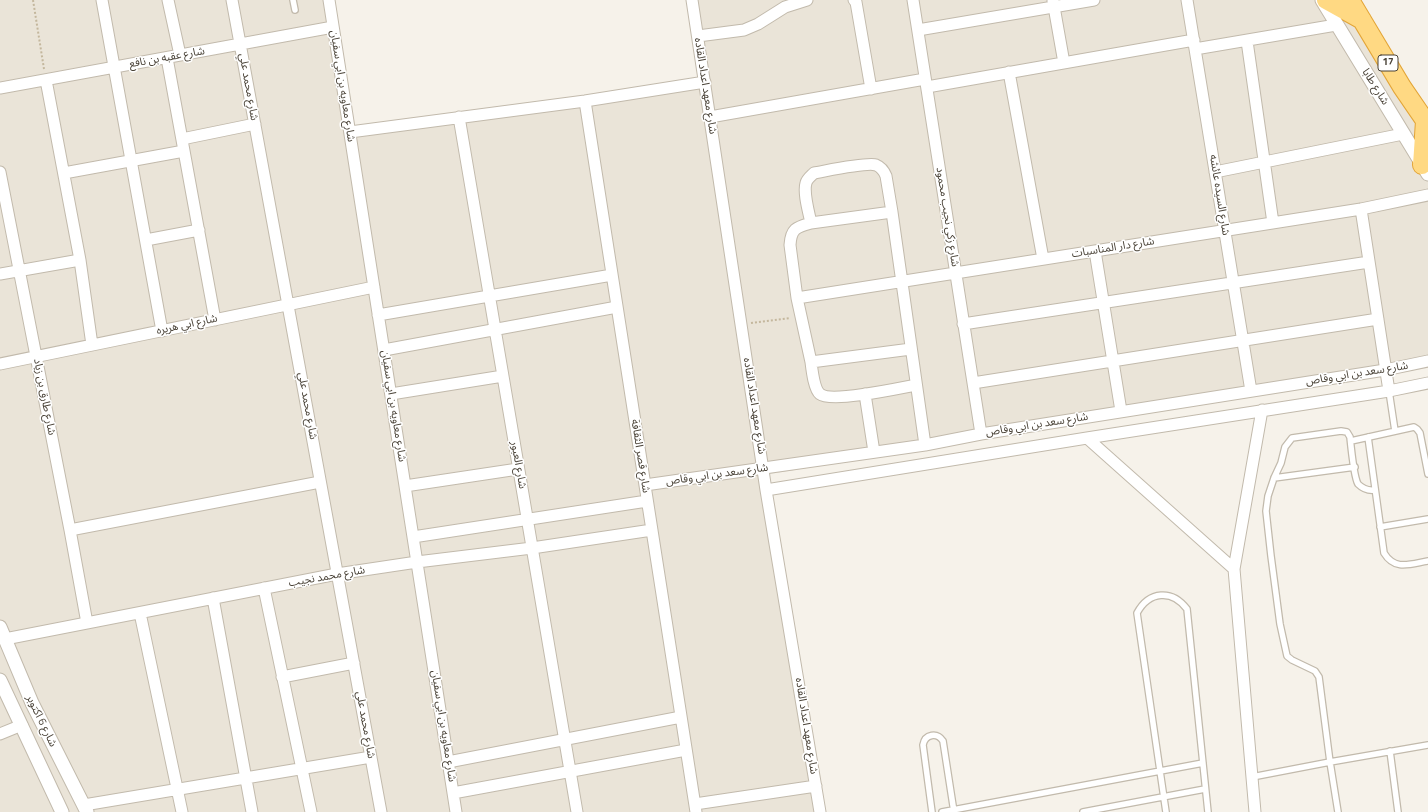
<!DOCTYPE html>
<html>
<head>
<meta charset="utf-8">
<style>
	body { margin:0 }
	canvas { display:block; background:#f6f2ea }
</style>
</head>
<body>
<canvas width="1428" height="812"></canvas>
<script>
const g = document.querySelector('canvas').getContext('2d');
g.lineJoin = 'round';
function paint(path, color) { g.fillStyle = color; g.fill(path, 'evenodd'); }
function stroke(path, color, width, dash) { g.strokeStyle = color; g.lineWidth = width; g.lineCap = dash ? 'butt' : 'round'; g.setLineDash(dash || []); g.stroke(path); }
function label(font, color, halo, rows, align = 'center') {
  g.font = font + ' "Titillium Web","Noto Sans Arabic",sans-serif'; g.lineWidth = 3; g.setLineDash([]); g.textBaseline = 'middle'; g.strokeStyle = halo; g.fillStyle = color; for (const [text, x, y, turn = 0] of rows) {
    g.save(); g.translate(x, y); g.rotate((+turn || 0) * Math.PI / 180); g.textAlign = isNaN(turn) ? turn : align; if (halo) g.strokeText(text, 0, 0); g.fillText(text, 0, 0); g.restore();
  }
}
const residential = new Path2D(`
	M0,0H331L351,131L700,88L689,0H1351L1428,124V367L764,475L823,812H0Z`);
const path = new Path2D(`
	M33,0L44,69
	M751,323L790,318`);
const service = new Path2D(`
	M293,0L295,10
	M1389,391L1395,431
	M1368,437L1384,553C1395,571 1410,564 1428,561
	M1351,441L1414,427L1417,429L1420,433L1428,474
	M1274,478L1355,467
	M1380,527L1428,519
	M1390,751L1398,812
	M1252,777L1330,762L1428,745
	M932,812L923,745C925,734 937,732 943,741L954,812
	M942,812L1203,763
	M1083,812L1205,789
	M1166,812L1137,613C1149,591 1172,589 1187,609L1208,812
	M1338,812L1330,762L1319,677L1315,671L1292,660L1287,656L1280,624L1271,556L1266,511L1268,496L1274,478L1281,463L1285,447L1292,438L1341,431L1347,432L1350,437C1351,447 1354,477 1358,484C1363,489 1368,491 1375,490`);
const minor = new Path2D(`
	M102,0L162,331
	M168,0L180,55
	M232,0L381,812
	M329,0L456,812
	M692,0L766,490L820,812
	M854,0L856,2L871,89
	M913,0L981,434
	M1187,0L1251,391
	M1053,1L1064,63
	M918,30L1094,0
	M698,36L744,30L758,24L785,7L807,0
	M1247,41L1273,223
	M1195,49L1336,25
	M167,58L215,320
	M1009,72L1043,259
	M46,80L80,260L92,345
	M927,87L1194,40
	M0,88L333,27
	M585,101L696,812
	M459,117L577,812
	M710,117L925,79
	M350,132L585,101L705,82
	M182,139L255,124
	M0,172L70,530L87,623
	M1215,172L1403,134
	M64,173L184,151
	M1361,209L1389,391
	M892,212L811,223C797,227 791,228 790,245L797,298L811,362L911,349
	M811,223C809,213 803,193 806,183C807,179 811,176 814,173C826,171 867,162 876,165C881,167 884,171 886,176L892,212L925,445
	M146,240L199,230
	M1095,251L1121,411
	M0,274L80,260
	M797,298L1361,209L1428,195
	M378,315L612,275
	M963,324L1369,262
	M384,350L617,307
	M811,362C812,370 814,389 820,394C831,403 900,388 916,385
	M0,364L374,287
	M973,383L1378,319
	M391,394L503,376
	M865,394L874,452
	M1087,438L1234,569
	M645,485L925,445L981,434L1385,370L1428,361
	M405,486L518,469
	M766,490L1087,438L1389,391L1428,383
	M70,530L320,482
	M413,537L647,501
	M264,588L311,812
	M213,598L252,812
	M140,613L182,812
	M5,639L337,574L417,562L532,548L652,530
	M282,677L354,663
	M0,734L22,725
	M448,762L681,717
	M453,793L686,750
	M695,804L816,786
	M84,805L371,757
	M1255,812L1234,569L1262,410`);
const tertiary = new Path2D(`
	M1322,0L1428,174
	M0,627L32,703L87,812
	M0,680L62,812`);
const trunk = new Path2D(`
	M1326,0L1362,20
	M1350,0L1402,87L1428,125
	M1422,165L1425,121`);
const shields = [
	[1388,63,20]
];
const shieldNames = [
	["17",1388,63]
];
const streetNames = [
	["شارع عقبه بن نافع",167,58,-10],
	["شارع معاويه بن ابي سفيان",342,86,81],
	["شارع معهد اعداد القاده",705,86,81],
	["شارع محمد علي",248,87,80],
	["شارع طابا",1375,87,58],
	["شارع السيده عائشه",1219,195,81],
	["شارع زكي نجيب محمود",947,217,81],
	["شارع دار المناسبات",1113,248,-9],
	["شارع ابي هريره",187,325,-12],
	["شارع سعد بن ابي وقاص",1357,374,-9],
	["شارع طارق بن زياد",44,397,79],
	["شارع محمد علي",307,406,80],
	["شارع معاويه بن ابي سفيان",393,406,81],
	["شارع معهد اعداد القاده",754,406,81],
	["شارع سعد بن ابي وقاص",1037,425,-9],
	["شارع قصر الثقافة",640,456,81],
	["شارع العبور",518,465,80],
	["شارع سعد بن ابي وقاص",717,475,-8],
	["شارع محمد نجيب",327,577,-10],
	["شارع 6 اكتوبر",41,721,64],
	["شارع محمد علي",365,725,80],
	["شارع معاويه بن ابي سفيان",443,726,81],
	["شارع معهد اعداد القاده",806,726,81]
];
paint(residential, '#eae4d8');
stroke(service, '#c2baac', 8);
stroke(minor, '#c2baac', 13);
stroke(tertiary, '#c2baac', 15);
stroke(trunk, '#e3a537', 20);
stroke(path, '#c4b79d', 2, [2, 2]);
stroke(service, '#fff', 5.5);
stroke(minor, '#fff', 11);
stroke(tertiary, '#fff', 13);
stroke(trunk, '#ffd983', 18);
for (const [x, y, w] of shields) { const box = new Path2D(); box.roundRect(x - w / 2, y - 8, w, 16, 3); g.fillStyle = '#fff'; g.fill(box); stroke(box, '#4a4338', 1); }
label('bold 10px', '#4a4338', null, shieldNames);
label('11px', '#4a4338', '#fff', streetNames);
</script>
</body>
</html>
